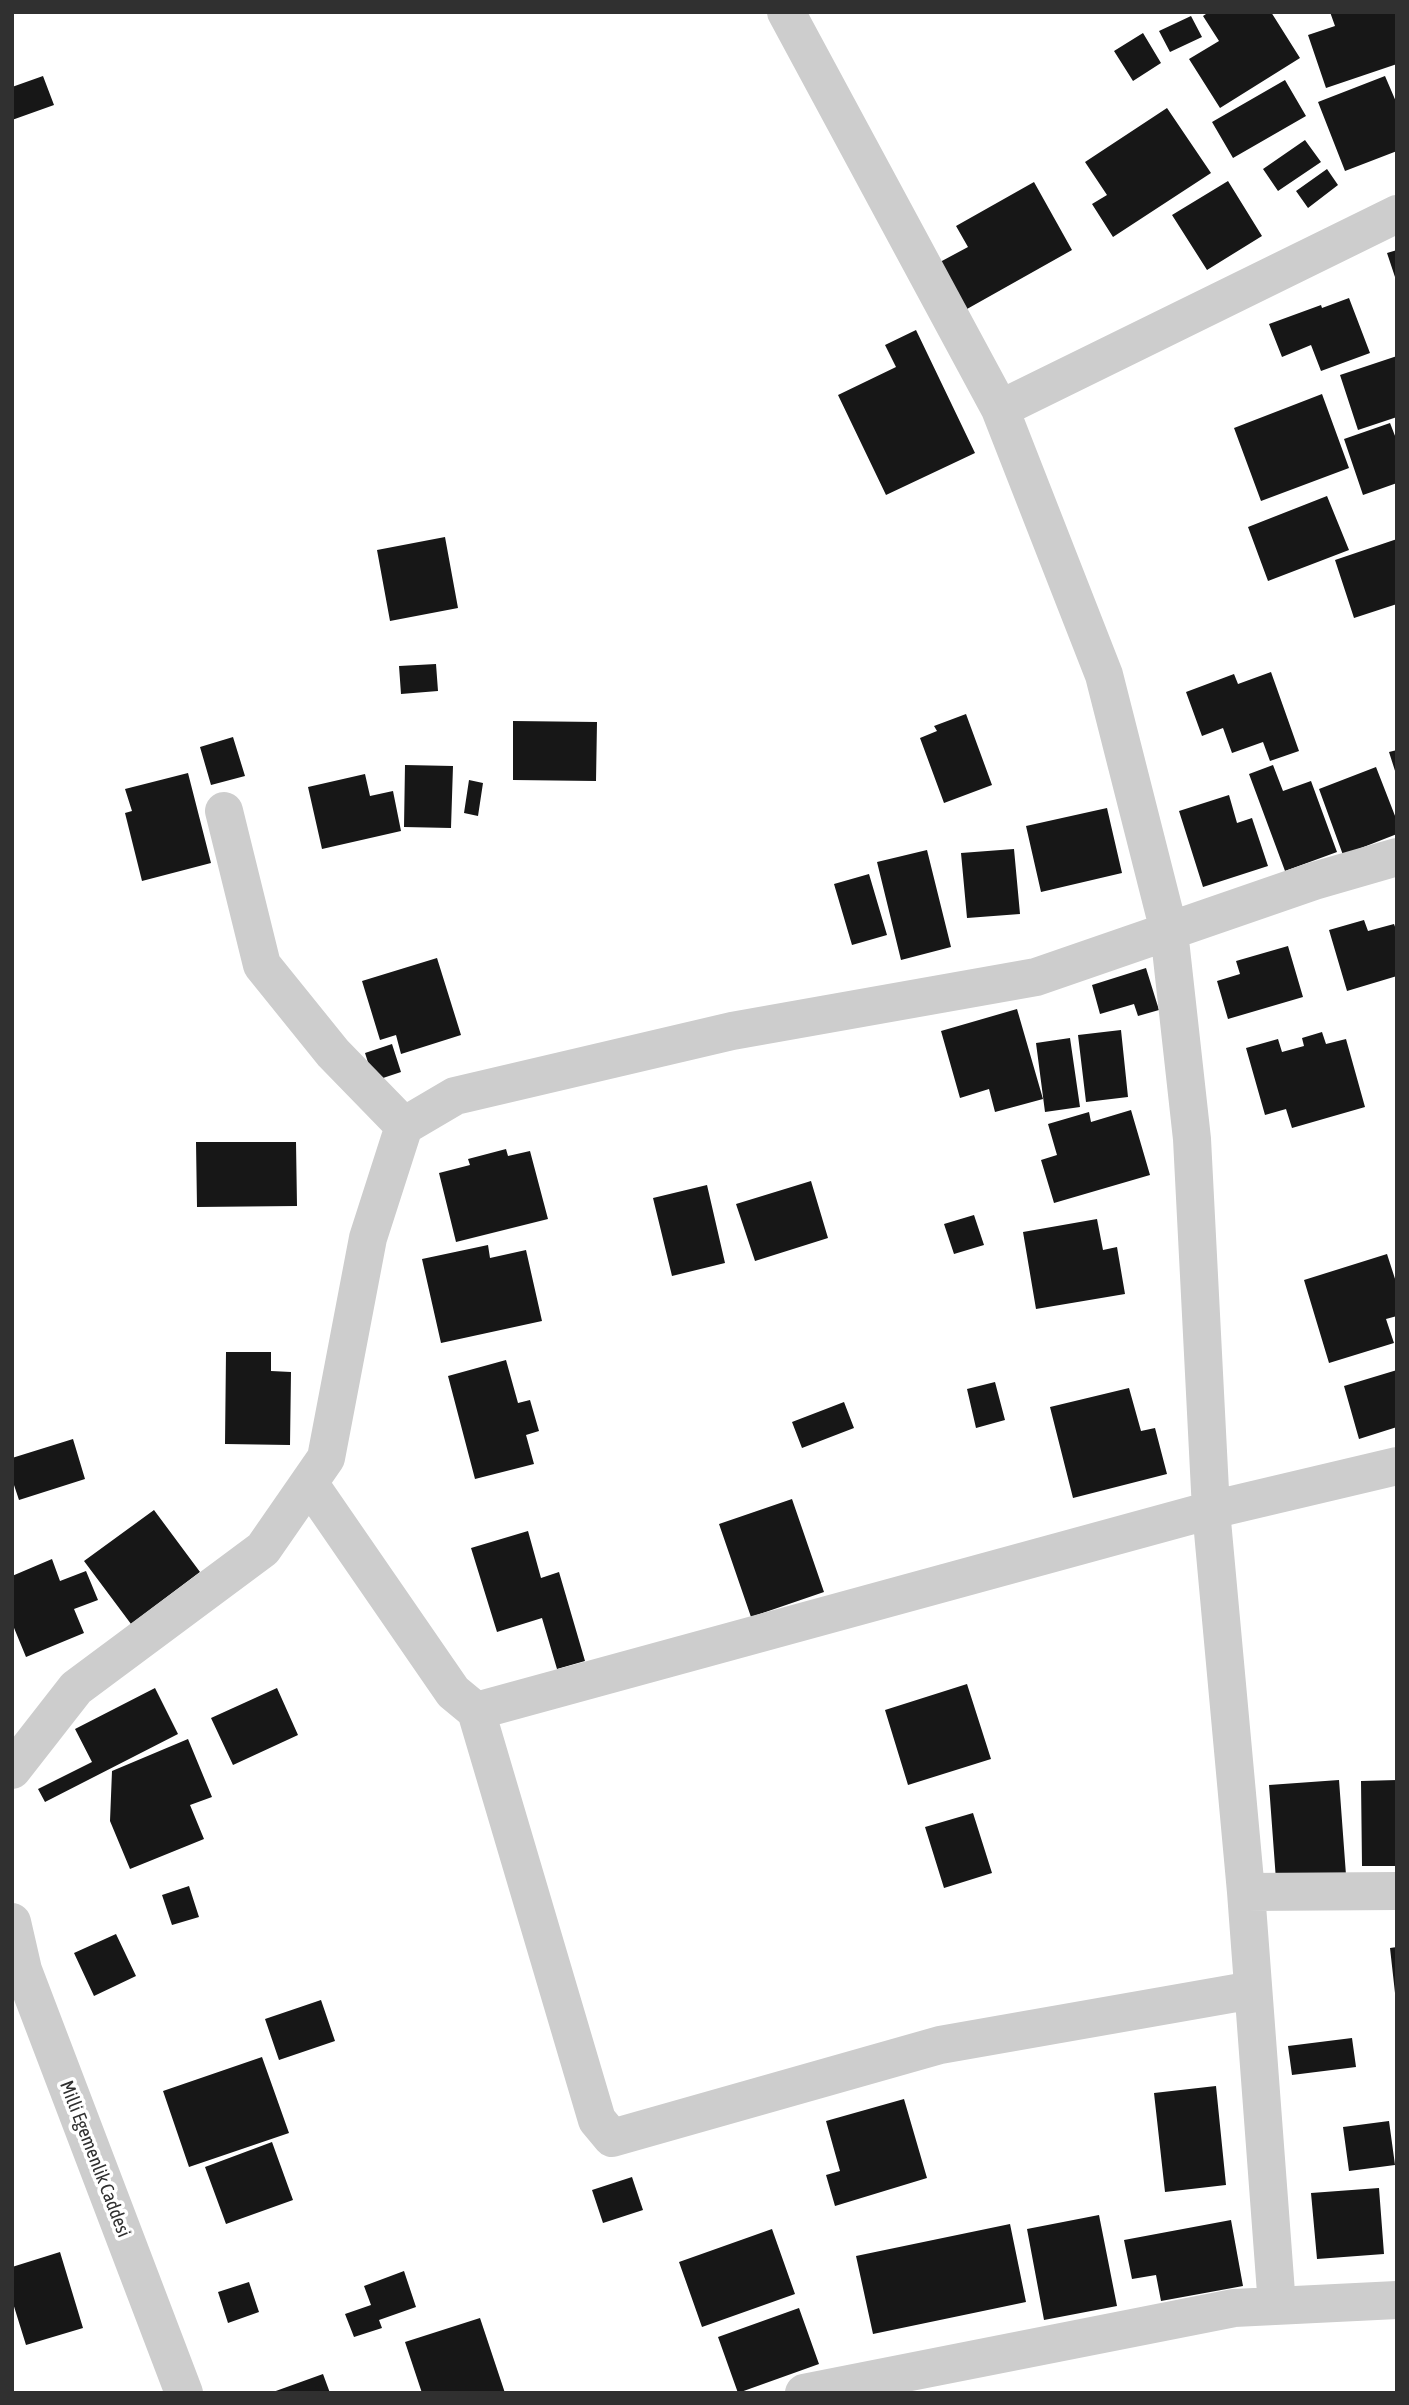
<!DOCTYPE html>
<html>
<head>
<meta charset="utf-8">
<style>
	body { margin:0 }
	#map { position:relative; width:1409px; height:2405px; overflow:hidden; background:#fff; font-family:"Asap Condensed",sans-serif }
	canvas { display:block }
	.frame { position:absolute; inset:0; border:14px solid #303030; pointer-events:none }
</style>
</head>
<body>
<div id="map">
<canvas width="1409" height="2405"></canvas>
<div class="frame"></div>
</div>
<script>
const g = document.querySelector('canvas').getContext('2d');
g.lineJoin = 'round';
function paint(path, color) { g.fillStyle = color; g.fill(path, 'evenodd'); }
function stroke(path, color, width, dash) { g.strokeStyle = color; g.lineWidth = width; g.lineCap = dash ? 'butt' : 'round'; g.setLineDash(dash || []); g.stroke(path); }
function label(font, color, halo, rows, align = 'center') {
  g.font = font + ' "Asap Condensed",sans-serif'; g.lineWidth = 7; g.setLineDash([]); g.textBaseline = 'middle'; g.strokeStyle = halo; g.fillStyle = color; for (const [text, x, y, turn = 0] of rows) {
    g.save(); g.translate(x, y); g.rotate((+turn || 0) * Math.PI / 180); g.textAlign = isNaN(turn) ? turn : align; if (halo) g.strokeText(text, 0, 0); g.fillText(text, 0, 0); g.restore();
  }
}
const building = new Path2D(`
	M1209,12H1271L1300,58L1220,108L1189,59L1219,41L1203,16Z
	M1330,12H1397V64L1326,88L1308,35L1335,26Z
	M1191,16L1202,37L1170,52L1159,31Z
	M1143,33L1161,63L1133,81L1114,51Z
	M43,76L54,105L12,120V87Z
	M1385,76L1397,104V151L1345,171L1318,102Z
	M1285,80L1306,116L1233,158L1212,122Z
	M1167,108L1211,173L1113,237L1092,204L1107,195L1085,162Z
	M1305,140L1321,162L1278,191L1263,169Z
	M1327,169L1338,185L1308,208L1296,191Z
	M1228,181L1262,236L1207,270L1172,215Z
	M1034,182L1072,250L967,309L940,262L968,247L956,226Z
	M1397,250V280H1396L1387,253Z
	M1349,298L1370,353L1321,371L1311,345L1282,357L1269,324L1321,305L1322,308Z
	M916,330L975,453L886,495L838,395L896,367L885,345Z
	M1397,356V417L1358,430L1340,375Z
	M1322,394L1349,468L1261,501L1234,428Z
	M1390,423L1397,441V483L1363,495L1344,439Z
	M1327,496L1349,550L1268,581L1248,527Z
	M445,537L458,608L390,621L377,550Z
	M1397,539V604L1354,618L1335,560Z
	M436,664L438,691L401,694L399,666Z
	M1271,672L1299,751L1270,761L1263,742L1232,753L1223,728L1202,736L1186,692L1234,674L1238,684Z
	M966,714L992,785L944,803L920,738L937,731L934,726Z
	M513,721L597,722L596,781L513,780Z
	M233,737L245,776L211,785L200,747Z
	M1397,750V774H1396L1389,752Z
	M405,765L453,766L451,828L404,827Z
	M1273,765L1283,791L1311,781L1337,852L1285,871L1249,774Z
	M1376,767L1397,821V834L1343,855L1319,789Z
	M188,773L211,863L142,881L125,813L132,811L125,789Z
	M365,774L370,796L393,791L401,831L322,849L308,787Z
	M469,780L483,783L478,816L464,813Z
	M1229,795L1237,823L1252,818L1268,866L1203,887L1179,811Z
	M1107,808L1122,873L1041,892L1026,826Z
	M1014,849L1020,914L967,918L961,853Z
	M927,850L951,947L901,960L877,862Z
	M869,874L887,935L852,945L834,884Z
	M1364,920L1368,931L1394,924L1397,932V976L1347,991L1329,930Z
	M1288,946L1303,997L1228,1019L1217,981L1240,974L1236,961Z
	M437,958L461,1035L401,1054L396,1035L380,1040L362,981Z
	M1146,968L1159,1010L1138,1016L1134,1004L1100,1014L1092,985Z
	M1017,1009L1043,1099L995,1112L989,1089L960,1098L941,1031Z
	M1121,1030L1128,1097L1086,1102L1078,1035Z
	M1322,1032L1326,1044L1346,1039L1365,1107L1292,1128L1286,1109L1265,1115L1246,1048L1278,1039L1282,1052L1304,1046L1302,1038Z
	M1070,1038L1080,1107L1045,1112L1036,1043Z
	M392,1044L401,1072L374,1081L365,1053Z
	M1131,1110L1150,1175L1054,1203L1041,1160L1057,1155L1048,1124L1089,1112L1091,1122Z
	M196,1142H296L297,1206L197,1207Z
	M506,1149L508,1156L530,1151L548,1219L456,1242L439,1173L470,1165L468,1159Z
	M811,1181L828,1238L755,1261L736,1204Z
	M707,1185L725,1263L672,1276L653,1198Z
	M974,1215L984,1245L954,1254L944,1224Z
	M1097,1219L1103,1250L1117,1247L1125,1294L1036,1309L1023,1232Z
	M488,1245L490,1258L526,1250L542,1321L441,1343L422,1259Z
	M1387,1254L1397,1285V1316L1386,1319L1394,1343L1329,1363L1304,1280Z
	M226,1352H271V1371L291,1372L290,1445L225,1444Z
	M506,1360L518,1403L530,1400L539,1431L526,1435L534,1464L475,1479L448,1376Z
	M1397,1370V1427L1359,1439L1344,1386Z
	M995,1382L1005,1420L976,1428L967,1389Z
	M1129,1388L1141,1431L1155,1428L1167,1474L1073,1498L1050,1407Z
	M844,1402L854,1428L802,1448L792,1422Z
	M73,1439L85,1479L19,1500L12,1479V1458Z
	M792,1499L824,1592L751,1617L719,1524Z
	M154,1510L200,1572L131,1624L84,1561Z
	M528,1531L541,1578L559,1572L585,1661L557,1669L542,1618L497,1632L471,1548Z
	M52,1559L60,1581L86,1571L98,1600L74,1609L84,1633L26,1657L12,1623V1576Z
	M967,1684L991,1759L908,1785L885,1710Z
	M155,1688L178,1734L45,1802L38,1789L92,1762L75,1729Z
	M277,1688L298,1735L233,1765L211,1718Z
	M188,1739L212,1797L190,1805L204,1839L130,1869L110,1821L112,1771Z
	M1339,1780L1346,1875L1276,1880L1269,1785Z
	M1397,1780V1866H1362L1361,1781Z
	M973,1813L992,1873L944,1888L925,1827Z
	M189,1886L199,1917L172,1925L162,1895Z
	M116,1934L136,1976L94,1996L74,1953Z
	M1397,1947V1993H1395L1390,1948Z
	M321,2000L335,2041L279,2060L265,2019Z
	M1352,2038L1356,2067L1292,2075L1288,2046Z
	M262,2057L289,2133L189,2167L163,2091Z
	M1216,2086L1226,2185L1165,2192L1154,2093Z
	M904,2099L927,2178L835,2206L826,2175L840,2171L826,2121Z
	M1389,2121L1395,2165L1349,2171L1343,2127Z
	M272,2142L293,2200L226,2224L205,2167Z
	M632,2177L643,2210L603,2223L592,2190Z
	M1379,2188L1384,2254L1317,2259L1311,2193Z
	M1099,2215L1117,2306L1044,2320L1027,2229Z
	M1231,2220L1243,2286L1161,2301L1156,2275L1132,2279L1124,2240Z
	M1010,2224L1026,2302L873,2334L856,2256Z
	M772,2229L795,2294L702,2327L679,2262Z
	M60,2252L83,2328L26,2345L12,2300V2267Z
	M404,2271L416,2307L379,2320L382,2328L354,2337L345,2314L371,2305L364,2286Z
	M249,2282L259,2312L228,2323L218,2292Z
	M799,2308L819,2364L738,2393L718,2337Z
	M480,2318L505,2393H422L405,2342Z
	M323,2374L330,2393H273V2392Z`);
const street = new Path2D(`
	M786,12L1000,409L1104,675L1169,931L1192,1139L1211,1510L1246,1892L1277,2306
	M1000,409L1397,214
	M224,811L262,965L333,1053L404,1126
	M309,1483L453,1692L476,1711L597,2120L612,2138L940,2045L1253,1990
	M476,1711L1211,1510L1397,1466
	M12,1770L76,1688L263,1549L326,1458L368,1238L404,1126L455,1096L732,1031L1036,977L1314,881L1397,857
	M1246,1892L1397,1891
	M12,1922L23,1970L184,2393
	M804,2393L1234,2308L1397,2300`);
const streetNames = [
	["Milli Egemenlik Caddesi",95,2159,69]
];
paint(building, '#171717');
stroke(street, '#cdcdcd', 38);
label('19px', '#303030', '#fff', streetNames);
</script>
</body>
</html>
